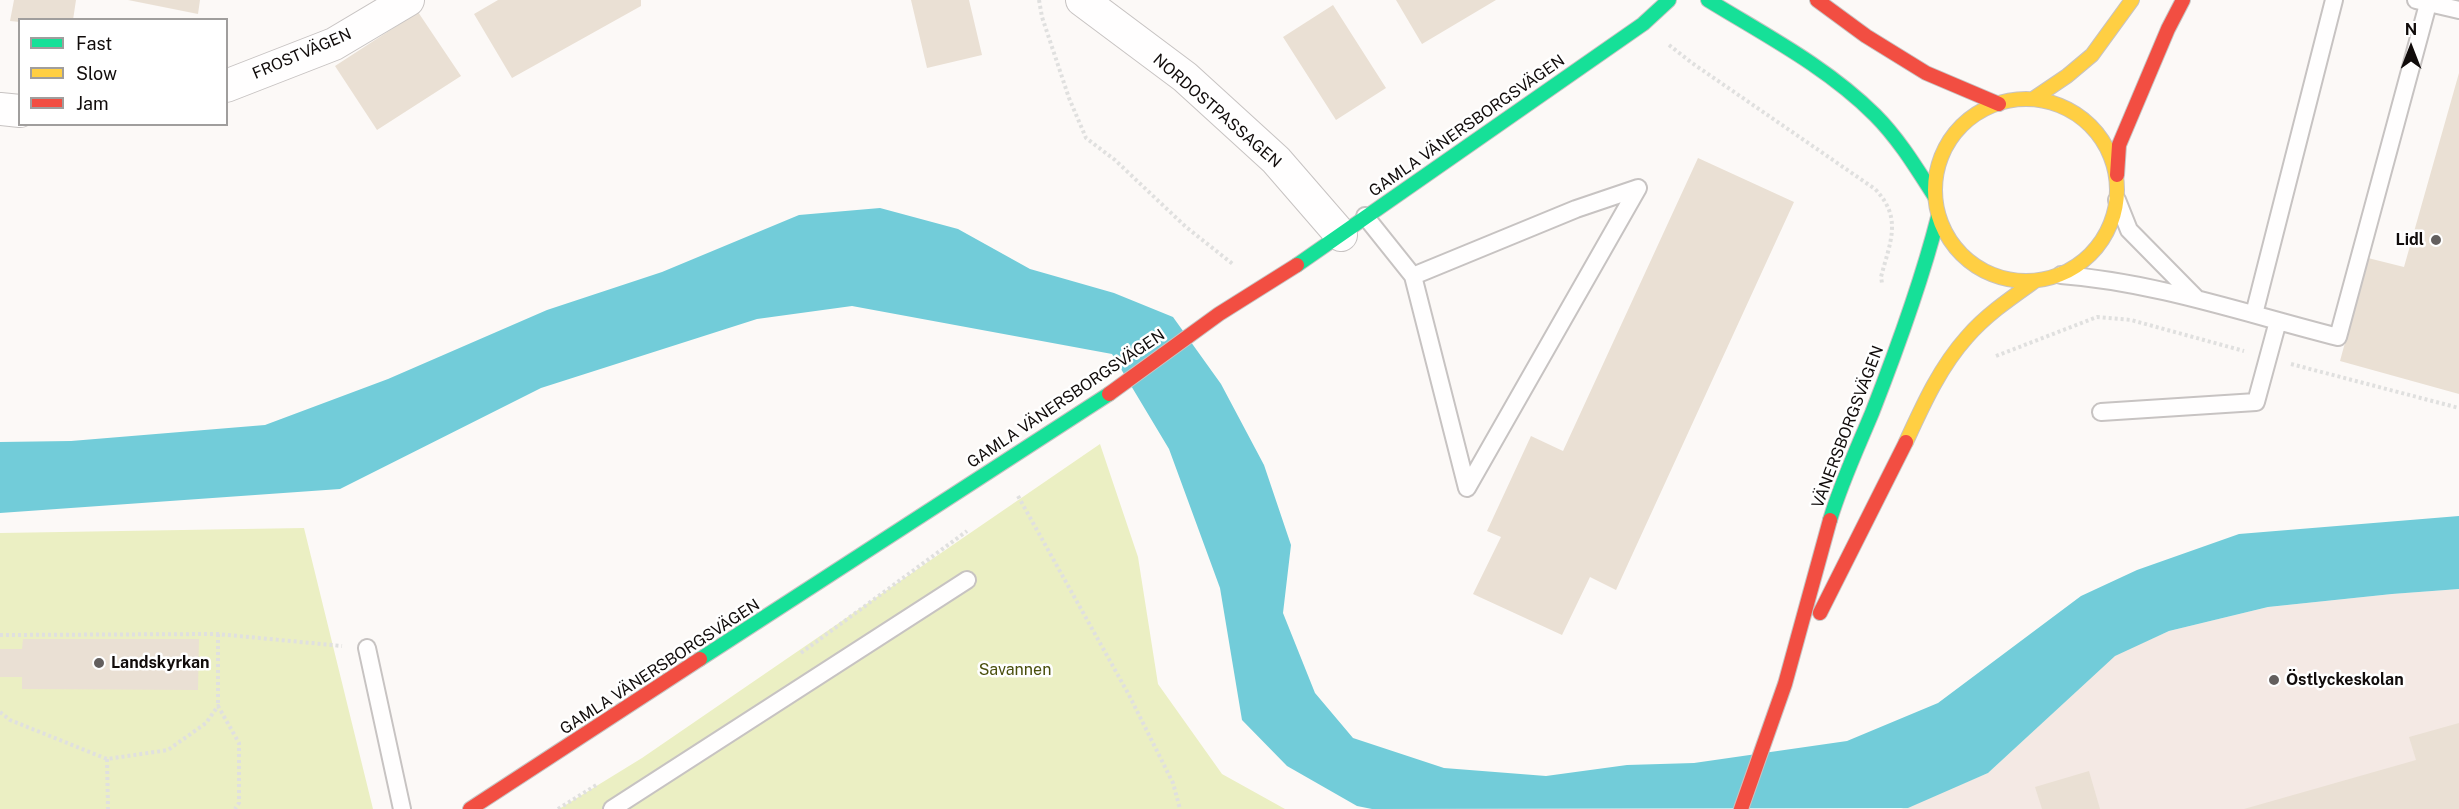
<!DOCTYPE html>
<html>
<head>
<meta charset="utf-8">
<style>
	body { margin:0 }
	#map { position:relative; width:2459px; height:809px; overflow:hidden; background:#fcf9f7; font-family:"Public Sans",sans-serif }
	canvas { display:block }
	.legend { position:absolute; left:18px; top:18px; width:210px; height:108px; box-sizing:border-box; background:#fff; border:2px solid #a09e9d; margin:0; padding:8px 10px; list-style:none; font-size:18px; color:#110c0b }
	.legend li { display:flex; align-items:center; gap:12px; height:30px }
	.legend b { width:30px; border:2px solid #a09e9d }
	.north { position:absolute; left:2381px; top:18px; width:60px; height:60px; -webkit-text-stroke:4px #fff; paint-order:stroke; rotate:0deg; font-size:16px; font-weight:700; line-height:24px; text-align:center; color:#110c0b }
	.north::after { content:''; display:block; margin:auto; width:21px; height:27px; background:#110c0b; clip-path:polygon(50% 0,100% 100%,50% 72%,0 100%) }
</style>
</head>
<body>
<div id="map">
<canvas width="2459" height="809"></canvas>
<ul class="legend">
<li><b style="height:8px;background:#16e098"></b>Fast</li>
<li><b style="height:8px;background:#ffcf43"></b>Slow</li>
<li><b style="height:8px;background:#f24e42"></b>Jam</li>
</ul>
<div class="north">N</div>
</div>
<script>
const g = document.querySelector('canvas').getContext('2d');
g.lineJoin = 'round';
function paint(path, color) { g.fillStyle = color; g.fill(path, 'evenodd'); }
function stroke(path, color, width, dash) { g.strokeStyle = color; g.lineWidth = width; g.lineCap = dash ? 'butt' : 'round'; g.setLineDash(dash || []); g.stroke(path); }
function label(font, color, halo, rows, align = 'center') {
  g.font = font + ' "Public Sans",sans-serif'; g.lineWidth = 5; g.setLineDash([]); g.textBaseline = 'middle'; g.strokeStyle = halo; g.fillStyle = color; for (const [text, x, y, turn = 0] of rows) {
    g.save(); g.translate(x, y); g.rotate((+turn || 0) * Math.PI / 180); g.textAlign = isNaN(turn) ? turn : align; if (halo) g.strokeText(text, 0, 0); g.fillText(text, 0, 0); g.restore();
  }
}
const built = new Path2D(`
	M2459,589V809H1901L1988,773L2115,655L2169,631L2268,607L2392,594Z`);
const green = new Path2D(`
	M1100,444L1138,557L1158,684L1222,774L1285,809H559L642,758Z
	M304,528L373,809H0V533Z`);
const water = new Path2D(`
	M880,208L958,229L1030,269L1114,293L1173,317L1221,384L1264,465L1291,545L1283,613L1315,693L1353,738L1444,768L1546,776L1627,765L1694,763L1847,741L1938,703L2081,596L2137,570L2239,534L2459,516V589L2392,594L2268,607L2169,631L2115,656L1988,773L1908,808L1372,809L1357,806L1287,766L1242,720L1220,588L1169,449L1112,354L852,306L757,319L541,388L340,489L0,513V442L71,441L265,425L388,379L547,310L662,272L799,215Z`);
const building = new Path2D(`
	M14,0H76L73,20H20V22L10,21Z
	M128,0H200L198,14Z
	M498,0H641V6L512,78L474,14Z
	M911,0H969L982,55L927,68Z
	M1396,0H1496L1422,44Z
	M1333,5L1386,88L1336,120L1283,37Z
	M418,12L461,76L377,130L335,66Z
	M2459,73V394L2340,361L2368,258L2404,267Z
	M1698,158L1794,202L1616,590L1590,577L1562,635L1473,594L1501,537L1487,531L1531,436L1563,451Z
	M23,639H199L198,690L22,689V677H0V649H22Z
	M2459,723V809H2244L2416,760L2409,737Z
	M2089,771L2100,809H2042L2035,787Z`);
const path = new Path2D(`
	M1039,0L1042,17L1069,98L1086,138L1115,160L1186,227L1234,265
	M1669,45L1692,63L1875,189C1903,218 1890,242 1881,277L1882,283
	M1996,356L2097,317L2131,320L2244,351
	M2291,364L2459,408
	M1018,496L1129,695L1173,783L1180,809
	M218,634V706
	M0,635L218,634L342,646
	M801,653L967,531
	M0,712L10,720L107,759L168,750L206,723L218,706L239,743V803L235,809
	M107,759L108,809
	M558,809L598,784`);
const lane = new Path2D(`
	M2416,0L2459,10
	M2117,200L2129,230L2197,299
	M1365,216L1413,276L1467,488L1638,188L1576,209L1413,276
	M2061,275C2155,282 2247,314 2338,337L2428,4
	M2254,314L2334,0
	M2101,412L2256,402L2278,321
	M367,648L402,809
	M612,809L967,580`);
const street = new Path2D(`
	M1082,0L1185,77L1276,160L1341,235
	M226,86L334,44L408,0
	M0,109L20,111`);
const fast = new Path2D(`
	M1708,0C1765,35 1827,67 1875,115C1899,139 1917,169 1935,197
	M1297,265L1643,24L1669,0
	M1830,520C1841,483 1857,449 1872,413C1897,349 1921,284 1938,217
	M700,659L1109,394`);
const slow = new Path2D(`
	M2033,99L2067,76L2092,55L2132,0
	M1935 190a91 91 0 1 1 182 0a91 91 0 1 1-182 0Z
	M1906,442C1923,405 1940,367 1967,337C1986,315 2011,298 2035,281`);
const jam = new Path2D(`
	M1817,0L1866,36L1926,73L1999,104
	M2117,175L2119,145L2168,29L2183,0
	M1109,394L1219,314L1297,265
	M1820,613L1906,442
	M470,809L700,659
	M1741,809L1785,684L1830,520`);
const markers = [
	[2436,240,6,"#635f5e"],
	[99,663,6,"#635f5e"],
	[2274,680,6,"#635f5e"]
];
const streetNames = [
	["FROSTVÄGEN",302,54,-23],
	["NORDOSTPASSAGEN",1217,111,41],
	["GAMLA VÄNERSBORGSVÄGEN",1467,126,-35],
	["GAMLA VÄNERSBORGSVÄGEN",1066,399,-34],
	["VÄNERSBORGSVÄGEN",1848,427,-69],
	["GAMLA VÄNERSBORGSVÄGEN",660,667,-33]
];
const poiNames = [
	["Lidl",2424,240,"right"],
	["Landskyrkan",111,663],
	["Östlyckeskolan",2286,680]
];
const parkNames = [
	["Savannen",1015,670]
];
paint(built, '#f4e9e4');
paint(green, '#ebefc3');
paint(water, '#72ccd9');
paint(building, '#eae0d4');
stroke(lane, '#c7c3c2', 20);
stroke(street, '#c7c3c2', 34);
stroke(fast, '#c7c3c2', 16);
stroke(slow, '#c7c3c2', 16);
stroke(jam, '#c7c3c2', 16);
stroke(path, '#e0e0df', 4, [3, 3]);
stroke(lane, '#fffefe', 16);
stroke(street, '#fffefe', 32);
stroke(fast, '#16e098', 14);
stroke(slow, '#ffcf43', 14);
stroke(jam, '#f24e42', 14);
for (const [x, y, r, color] of markers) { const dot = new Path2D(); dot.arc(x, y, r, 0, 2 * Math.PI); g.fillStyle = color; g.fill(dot); stroke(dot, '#fff', 2); }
label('16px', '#110c0b', '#fff', streetNames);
label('bold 16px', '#110c0b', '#fff', poiNames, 'left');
label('16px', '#494e0c', '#fff', parkNames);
</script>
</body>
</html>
